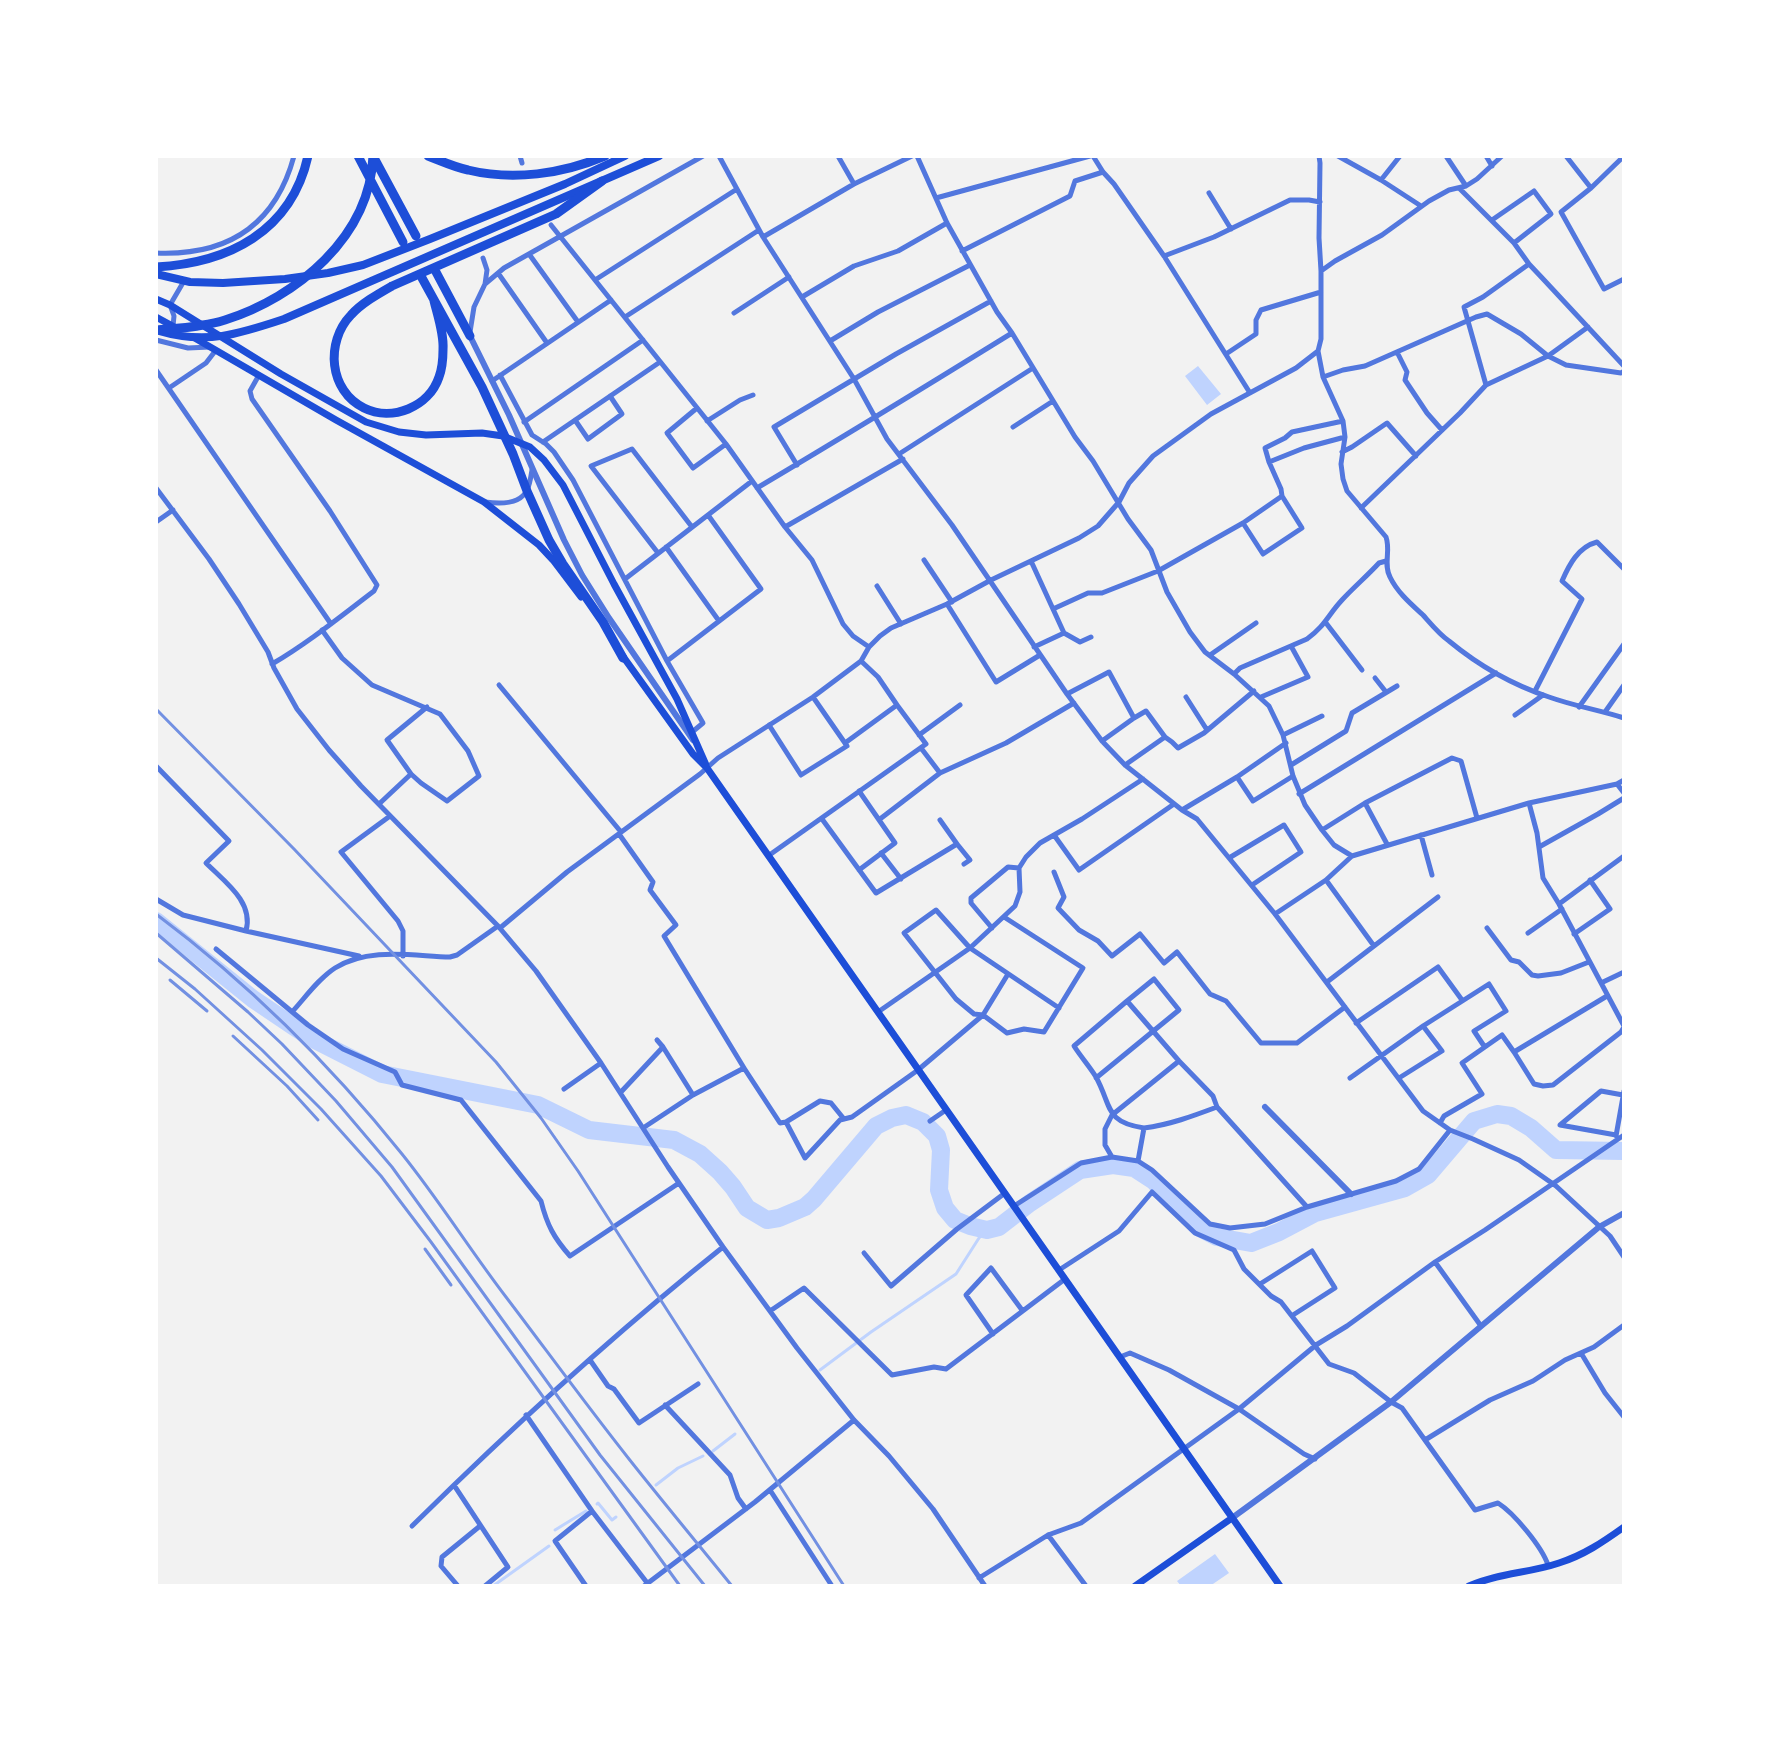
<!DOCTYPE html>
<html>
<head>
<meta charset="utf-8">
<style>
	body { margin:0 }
	#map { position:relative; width:1780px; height:1742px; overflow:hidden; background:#f2f2f2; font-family:Roboto,sans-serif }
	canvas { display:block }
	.frame { position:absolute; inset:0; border:158px solid #fff; pointer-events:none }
</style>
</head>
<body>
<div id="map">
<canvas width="1780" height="1742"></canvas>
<div class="frame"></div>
</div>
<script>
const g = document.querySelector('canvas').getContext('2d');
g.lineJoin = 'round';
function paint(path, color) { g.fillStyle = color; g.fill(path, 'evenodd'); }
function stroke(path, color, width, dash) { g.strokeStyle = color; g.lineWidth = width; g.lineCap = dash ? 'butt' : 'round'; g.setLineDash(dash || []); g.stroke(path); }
const water = new Path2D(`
	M1198,366L1221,394L1207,405L1185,376Z
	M1215,1554L1229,1573L1210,1586H1181L1177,1581Z`);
const stream = new Path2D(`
	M820,1370L871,1332L956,1274L979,1238L987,1230
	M713,1451L735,1434
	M656,1485L678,1468L703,1456
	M597,1504L598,1503L612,1520L616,1517
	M555,1530L586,1511
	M493,1586L549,1546`);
const river = new Path2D(`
	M156,921L253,999L293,1026L313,1039L382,1074L538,1105L589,1130L674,1140L700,1154L720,1172L733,1187L747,1208L767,1220L779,1218L805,1207L814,1199L876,1126L892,1118L906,1115L923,1122L937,1136L941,1150L939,1190L945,1208L955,1220L970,1226L987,1230L999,1227L1030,1203L1080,1170L1113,1165L1134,1168L1154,1181L1198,1227L1217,1237L1251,1243L1279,1232L1315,1213L1405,1188L1428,1175L1474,1121L1497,1114L1511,1116L1531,1128L1556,1150L1624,1151`);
const minor = new Path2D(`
	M520,156L522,163
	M719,156L763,237L854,379L887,439L952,525L1067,694L1102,741L1125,765L1182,810L1197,819L1275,914L1423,1111L1450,1130L1473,1139L1519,1160L1556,1186L1610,1236L1624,1257
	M838,156L854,184
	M917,156L947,223L997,312L1012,333L1075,437L1093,461L1128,519L1151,550L1167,592L1190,632L1205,652L1234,674L1269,706L1283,735L1293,776L1305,805L1322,830L1334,845L1352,856
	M1093,156L1103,172L1114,184L1164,256L1250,393
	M1319,156L1320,163L1319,238L1321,271
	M1338,156L1381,180L1421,206
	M1446,156L1466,186
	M1486,156L1492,166
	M1566,156L1591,188
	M1624,156L1591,188L1561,212L1604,289L1624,279
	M1381,180L1400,156
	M1459,188L1514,243L1529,264L1545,281L1624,366
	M1209,193L1231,229
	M936,198L1090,156
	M1492,220L1534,191L1551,214L1514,243
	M551,225L726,444L785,527L812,560L843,624L853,636L869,647
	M763,237L854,184L912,156
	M962,251L1070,196L1075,181L1103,172
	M156,253C227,256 275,226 294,156
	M529,254L578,322
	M1164,256L1214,237L1290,200H1309L1320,202
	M483,258L487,270L485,284
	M498,273L547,343
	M595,280L737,189
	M802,297L854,266L898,251L947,223
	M734,313L789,277
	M625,317L759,230
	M173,326L174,316L170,305L184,281
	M470,332L474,307L485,284L504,268L703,156
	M156,340L188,348L210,347
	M830,341L878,312L970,265
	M1318,351L1323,377L1343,421L1345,437L1341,464L1343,479L1347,491L1386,537C1391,551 1383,564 1390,577C1397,592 1411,604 1423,615C1431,624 1439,634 1449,641C1478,665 1513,685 1549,697C1574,706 1599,710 1624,718
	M1397,352L1407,372L1405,380L1427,413L1442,430
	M1226,354L1256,334V320L1261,310L1321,292
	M156,370L331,624
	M259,375L250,391L252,399L330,511L377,585L374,591C341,616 308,643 272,664
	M500,375L532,435L546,444L554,452L573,480L667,661L703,723L691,733
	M1323,377L1343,370L1365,366L1476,317L1487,314L1521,334L1548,356L1566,365L1621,373L1624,371
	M492,381L611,300
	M1486,385L1464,307L1483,297L1529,264
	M169,388L206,363L216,350
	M697,408L667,433L693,468L726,444
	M575,420L588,439L622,414L610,396
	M707,421L740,400L753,395
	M524,422L643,340
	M1013,427L1053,401
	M543,442L660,362
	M1342,452L1352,447L1387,423L1416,456
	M899,454L1033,368
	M1269,462L1304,448L1345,437
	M797,465L774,427L896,354L991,301
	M156,488L209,559L239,604L268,652L274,668L297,709L329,750L361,786L498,926L536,971L601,1063L668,1167L723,1247L797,1348L854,1420L889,1456L933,1509L985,1586
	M757,488C843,437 928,385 1012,333
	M485,502C499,504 520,505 527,490C530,484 531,476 532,470
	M1361,508L1460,413L1486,385L1548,356L1588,327
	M156,522L173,510
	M1243,523L1263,554L1302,528L1282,496L1281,489L1269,462L1265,448L1285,438L1292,432L1343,421
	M785,527L903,459
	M666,547L719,621
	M658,553L591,466L632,449L692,527
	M924,560L952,602
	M1031,561L1064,633L1034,647
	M625,579L752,481
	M877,586L901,624
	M947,604L996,682L1040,655
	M1053,609L1088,593H1102L1158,571L1243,523L1282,496
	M1326,623L1362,670
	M322,630L342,658L372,685L440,714L468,751L479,776L447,801L421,783L411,774L379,804
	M1064,633L1080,642L1091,637
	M1210,655L1256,623
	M667,661L761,589L708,515
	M1234,674L1240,668L1307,639C1325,626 1328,615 1342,600C1354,587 1367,576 1379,563L1386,561
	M1375,678L1386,692
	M499,685L621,832
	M1535,691L1582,599L1562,581C1569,565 1578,547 1597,542L1624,569
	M1067,694L1109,672L1134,718L1102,741
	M1186,697L1207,730
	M1261,697L1308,677L1291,646
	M1579,707L1624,644
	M1605,712L1624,685
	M1515,715L1543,695
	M1134,718L1146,711L1165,737L1172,742L1178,748L1204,733L1254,691
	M769,725L801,775L847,746L813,697
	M919,735L960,705
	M1283,735L1322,716
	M845,743L897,705L878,677L861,661
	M921,748L940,773
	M1125,765L1165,737
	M1291,765L1346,731L1352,713L1397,686
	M156,766L229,841L206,863C225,882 254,902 246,931
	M411,774L387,740L427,707
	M1237,777L1253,801L1293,776
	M1617,784L1624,793
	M1299,794L1496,673
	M1365,803L1387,844
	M1529,803L1537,833L1543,878L1559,904L1624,1026
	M1182,810L1237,777L1286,743
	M390,816L341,852L398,921L403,931V956
	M822,819L876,893L957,844L940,820
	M880,819L940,773L1006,743L1074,703
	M1322,830L1365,803L1452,758L1461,761L1477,818
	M619,834L653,882L650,890L676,925L664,936L744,1068L693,1095L643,1128
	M1054,835L1079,870L1174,804
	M1421,835L1432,875
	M957,844L970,860L964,864
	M1539,847L1598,814L1624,798
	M881,853L901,879
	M768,856L926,744L897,705
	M1229,858L1284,825L1301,852L1252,885
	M859,870L895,843L859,791
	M1054,872L1064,897L1058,908L1079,930L1098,941L1112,956L1140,934L1164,963L1177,952L1210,994L1226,1001L1261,1043H1297L1345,1007
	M1326,880L1374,946
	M156,899L183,915L246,931L359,956
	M1559,904L1624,856
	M1275,914L1326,880L1352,856L1529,803L1617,784L1624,780
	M1004,917L1083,968L1044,1032L1024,1029L1007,1033L983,1015L974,1014L956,999L904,933L936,910L970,948L1059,1008
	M500,928L567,872L700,774L718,758L813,697L861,661L869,647L880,636L891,628L947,604L991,580L1079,538L1098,526L1119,502L1129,483L1153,456L1211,414L1296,368L1318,351L1321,339V271L1335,261L1382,235L1429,201L1449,190L1466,186L1477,179L1502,156
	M992,928L971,903V898L1008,867L1019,868
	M1487,928L1511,960L1519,962L1532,975L1538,976L1561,973L1589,962
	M1528,933L1562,909
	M1574,934L1610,909L1590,880
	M216,949L308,1025L343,1049L395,1072L402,1085L461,1100L541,1201C547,1225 554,1238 570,1256L679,1183
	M1327,982L1438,897
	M1601,983L1624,972
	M292,1012C305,998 318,979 335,968C369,947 412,956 450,957L457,955L498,926
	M878,1012L970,948L1015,906L1020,892L1019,868L1026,857L1040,843L1082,819L1143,779
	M1356,1023L1438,967L1462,1000
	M657,1040L663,1047L693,1095
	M1514,1052L1534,1084L1543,1086L1553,1085L1621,1032L1624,1027
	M744,1068L780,1123L786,1122
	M1096,1078L1179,1010L1154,979L1127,1001
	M1350,1078L1423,1026L1489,984L1506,1011L1474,1031L1484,1046
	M1399,1078L1442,1051L1423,1026
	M564,1089L601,1063
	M621,1092L663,1047
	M844,1119L831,1103L820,1101L786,1122L805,1158L840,1120L852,1117L918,1070L983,1015L1008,974
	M930,1121L946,1110
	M1440,1123L1444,1116L1482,1094L1462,1063L1502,1035L1514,1052L1607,996
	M1144,1128C1169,1125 1193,1116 1217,1107
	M1616,1135L1560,1125L1601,1091L1623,1095
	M1616,1136L1624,1091
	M1112,1157L1105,1145V1129L1112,1115L1179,1061
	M1138,1161L1144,1128C1104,1122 1112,1106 1096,1077C1090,1067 1081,1057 1074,1046L1127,1001L1179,1061L1213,1096L1217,1107L1307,1207
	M1014,1206L1081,1163L1112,1157L1138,1161L1152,1170L1210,1224L1230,1228L1265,1224L1307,1207L1396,1181L1419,1169L1450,1130
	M864,1253L891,1286L957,1229L1005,1193
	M1435,1262L1481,1326
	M1059,1270L1119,1231L1152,1192L1195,1233L1234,1250L1244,1269L1271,1296L1281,1302L1329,1364L1354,1373L1391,1402L1402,1408L1475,1510L1498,1503C1514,1513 1542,1547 1548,1565
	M1260,1284L1312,1251L1335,1288L1293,1315
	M770,1311L804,1288L892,1375L934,1367L946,1369L1065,1279
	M993,1334L966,1295L991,1268L1022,1310
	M1581,1353L1605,1393L1624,1417
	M1120,1357L1130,1353L1169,1370L1239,1409L1304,1454L1315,1459
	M590,1360L608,1386L614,1389L639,1423L698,1384
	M665,1405L730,1475L738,1498L746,1509
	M526,1415L592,1511L648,1584
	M1425,1440L1490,1400L1533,1381L1565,1360L1594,1347L1624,1325
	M770,1490L832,1586
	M412,1526L454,1485
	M1048,1535L1086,1586
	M979,1578L1048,1535L1081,1523L1239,1409L1316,1345L1347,1326L1435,1262L1485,1230L1624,1135
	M458,1586L441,1566L442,1557L480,1526
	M485,1586L508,1567L454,1485C540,1402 629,1322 723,1247
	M586,1586L555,1541L592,1511
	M644,1586L755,1502L854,1420`);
const tertiary = new Path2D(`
	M470,336L509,415L564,540L582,575L609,618L693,740
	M1265,1107L1351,1194
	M1232,1518L1391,1402L1599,1227L1624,1213`);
const secondary = new Path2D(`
	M156,299L170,305L281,374L366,422L399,432L426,435L482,433L503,436L530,447L544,460L563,485L614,584L677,699L706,765
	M156,317L178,329
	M193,337L336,420L484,502L539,545L553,560L581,597
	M622,655L693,754L707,768L1280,1586
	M1135,1586L1232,1518
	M1469,1586C1498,1573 1530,1573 1559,1563C1584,1555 1603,1542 1624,1527`);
const trunk = new Path2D(`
	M156,274L190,282L223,283L285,279L328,273L363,265L430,239L565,184L625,156
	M159,331C206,345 239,334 284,319L659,156`);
const motorway = new Path2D(`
	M358,156L403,242
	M373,156L416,236
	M428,156C441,161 454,167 468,170C513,181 562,174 605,156
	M156,267C228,263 291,232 308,156
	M436,272L470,336
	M422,278L482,387L513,454L527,491L549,540L563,564L603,622L623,658
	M434,301C438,317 444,334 443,350C443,359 442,369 439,377C429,407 392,422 364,408C329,391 325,342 351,315C362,303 378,294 392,286L556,214L602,181
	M157,330C179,328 203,327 225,320C297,297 370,237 373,156`);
const rail = new Path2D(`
	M156,709L294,849L496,1062L541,1118L578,1171L844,1586
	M156,914C248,983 330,1064 402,1154C439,1200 470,1250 506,1297C547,1351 587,1406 629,1459C663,1502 698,1544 732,1586
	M156,933L248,1012L282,1044L336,1101L392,1167L600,1455L705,1586
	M156,958L195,989L262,1050L321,1109L381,1176L431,1242L680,1586
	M170,980L207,1011
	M233,1036L287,1086L318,1120
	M425,1249L451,1285`);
paint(water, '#bfd3fe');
stroke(stream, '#bfd3fe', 3);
stroke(river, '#bfd3fe', 18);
stroke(minor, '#5277de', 5);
stroke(tertiary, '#5277de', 6);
stroke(secondary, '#1d4ed8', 7);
stroke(trunk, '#1d4ed8', 8);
stroke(motorway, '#1d4ed8', 9);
stroke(rail, '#7290e2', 3);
</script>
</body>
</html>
